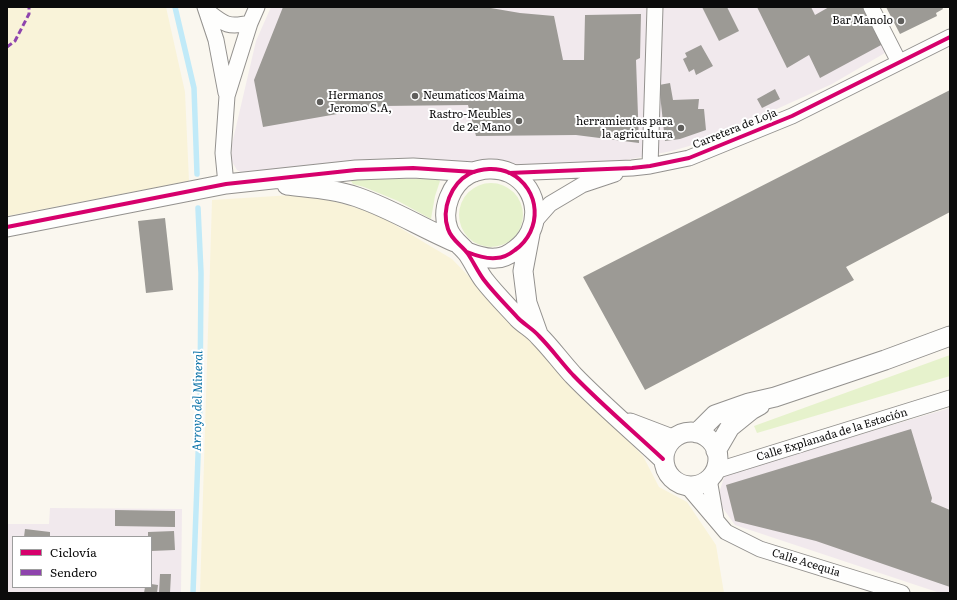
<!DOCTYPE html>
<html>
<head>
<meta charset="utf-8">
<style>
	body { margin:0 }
	#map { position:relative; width:957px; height:600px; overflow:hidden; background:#faf7ef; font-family:Literata,serif }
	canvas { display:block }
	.frame { position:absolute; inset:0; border:8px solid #0b0b0b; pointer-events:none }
	.legend { position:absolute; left:12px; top:536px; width:140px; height:52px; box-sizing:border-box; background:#fff; border:1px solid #9d9d9d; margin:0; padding:5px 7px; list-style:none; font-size:12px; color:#0b0b0b }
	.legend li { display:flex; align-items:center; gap:8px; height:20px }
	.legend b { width:20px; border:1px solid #9d9d9d }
</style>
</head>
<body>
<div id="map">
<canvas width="957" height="600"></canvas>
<div class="frame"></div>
<ul class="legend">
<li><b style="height:5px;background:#d6006c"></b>Ciclovía</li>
<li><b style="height:5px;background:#8e44ad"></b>Sendero</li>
</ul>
</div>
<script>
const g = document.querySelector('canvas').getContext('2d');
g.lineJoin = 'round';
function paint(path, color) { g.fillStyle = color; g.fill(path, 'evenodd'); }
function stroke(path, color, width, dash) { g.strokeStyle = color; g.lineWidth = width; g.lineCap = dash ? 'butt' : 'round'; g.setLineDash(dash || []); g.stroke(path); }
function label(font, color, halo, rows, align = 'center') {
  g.font = font + ' Literata,serif'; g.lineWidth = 4; g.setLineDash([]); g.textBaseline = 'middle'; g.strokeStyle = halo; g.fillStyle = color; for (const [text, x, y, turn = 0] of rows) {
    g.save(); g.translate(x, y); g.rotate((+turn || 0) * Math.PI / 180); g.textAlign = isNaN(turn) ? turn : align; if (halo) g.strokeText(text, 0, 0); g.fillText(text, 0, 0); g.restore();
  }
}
const industrial = new Path2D(`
	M271,7H868L890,50L832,84L706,141L672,151L626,160L540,165L389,162L244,174L237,170L231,160L232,144L256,41Z
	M950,408V593H940L735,525L717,500L725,474Z
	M50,508L182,509L181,593H7V524H49ZM13,537H151V587H13Z`);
const farmland = new Path2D(`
	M7,7H166L185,92L189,181L7,216Z
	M308,194L375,213L452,259L643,456L659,487L687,502L716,545L724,593H200L212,200Z`);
const green = new Path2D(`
	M354,179H437L440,181L435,196L431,219L398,201L364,187L353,184L351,181Z
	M459 215a32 32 0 1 1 64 0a32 32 0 1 1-64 0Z
	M950,355V376L757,433L754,426Z`);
const stream = new Path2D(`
	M175,7L194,88L197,174
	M193,593L200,402L201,273L198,208`);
const building = new Path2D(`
	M283,7H485L520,13L554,16L563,60H584L585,15L641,14L640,58L636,60L639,143L576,135L476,136L468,105L383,106L263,127L254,80Z
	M702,7H727L739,31L719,41Z
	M757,7H811L815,15L829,7H864L883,44L820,78L809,55L787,68Z
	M886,7H942L943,9L936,13L937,16L900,34Z
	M701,45L713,66L696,75L694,69L689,72L683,59L687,57L685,53Z
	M670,83L673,100L699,99L698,109H704L706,130L680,139L665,141L659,85Z
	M775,89L780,99L762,108L757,99Z
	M950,90V212L846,267L854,280L645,390L583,277Z
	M165,218L173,290L146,293L138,221Z
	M911,429L932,498L931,502L950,510V587L816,541L735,521L726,485Z
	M115,510L175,511V527L115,526Z
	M25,529L50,532V537H24Z
	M174,531L175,550L151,551V537H148V532Z
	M160,574H171L170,593H159Z
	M151,584L158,585L157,593H144L145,587H151Z`);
const minor = new Path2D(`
	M205,7L216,40L226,93
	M871,7L899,62
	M206,10C224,24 227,28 250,23
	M650,166L655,7
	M509,173L632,168L650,166L689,158L792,116L950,37
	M226,184L223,153L227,96L250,23L257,7
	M535,221L550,204L582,185L615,174
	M715,471L950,398
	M709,479L716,519
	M687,486L726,532L760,549L902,593`);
const tertiary = new Path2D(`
	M287,185C311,188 335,189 357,197C392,209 422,228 455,242
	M7,227L226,184L356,170L413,168L474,172
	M530,234L523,271L527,303L538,334
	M467,252C477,256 486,259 496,258C503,258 510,254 515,250C543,230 541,189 510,173C497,167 481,168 469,174C451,184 441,209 448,229C452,241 462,245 468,254C474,263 478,272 484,280C494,293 507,306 518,318C525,325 533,329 539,336C551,348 561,362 573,375C601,404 633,431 663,459
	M630,423L672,439
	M664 459a27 27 0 1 1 54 0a27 27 0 1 1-54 0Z
	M697,433L715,415L749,403L775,397L885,360L950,336
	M716,451L730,427L751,410L760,405`);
const quiet = new Path2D(`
	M7,47L15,41L29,14V7`);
const cycleway = new Path2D(`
	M509,173L632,168L650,166L689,158L792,116L950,37
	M7,227L226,184L356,170L413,168L474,172
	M467,252C477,256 486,259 496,258C503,258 510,254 515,250C543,230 541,189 510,173C497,167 481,168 469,174C451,184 441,209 448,229C452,241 462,245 468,254C474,263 478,272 484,280C494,293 507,306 518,318C525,325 533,329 539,336C551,348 561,362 573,375C601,404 633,431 663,459`);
const markers = [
	[901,21,4,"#5f5e5b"],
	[415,96,4,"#5f5e5b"],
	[320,102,4,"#5f5e5b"],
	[519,121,4,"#5f5e5b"],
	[681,128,4,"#5f5e5b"]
];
const poiNames = [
	["Bar Manolo",893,21],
	["Hermanos",328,96,"left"],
	["Jeromo S.A,",328,109,"left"],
	["Neumaticos Maima",423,96,"left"],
	["Rastro-Meubles",511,115],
	["de 2e Mano",511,128],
	["herramientas para",673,122],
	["la agricultura",673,135]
];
const streetNames = [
	["Carretera de Loja",735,129,-22],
	["Calle Explanada de la Estación",832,435,-17],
	["Calle Acequia",806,563,17]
];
const waterNames = [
	["Arroyo del Mineral",198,401,-89]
];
paint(industrial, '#f1e9ed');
paint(farmland, '#f9f3d9');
paint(green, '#e6f2cc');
stroke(stream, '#c1eaf8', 5.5);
paint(building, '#9c9a95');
stroke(minor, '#93918e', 17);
stroke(tertiary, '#93918e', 21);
stroke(minor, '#fefefd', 15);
stroke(tertiary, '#fefefd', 19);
stroke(quiet, '#8e44ad', 3, [6, 3]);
stroke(cycleway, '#d6006c', 4);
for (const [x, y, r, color] of markers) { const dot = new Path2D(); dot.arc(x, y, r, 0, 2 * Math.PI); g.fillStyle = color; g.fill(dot); stroke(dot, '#fff', 1.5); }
label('11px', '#0b0b0b', '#fff', poiNames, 'right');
label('11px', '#0b0b0b', '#fff', streetNames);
label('italic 12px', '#0a72a7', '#fff', waterNames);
</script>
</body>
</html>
